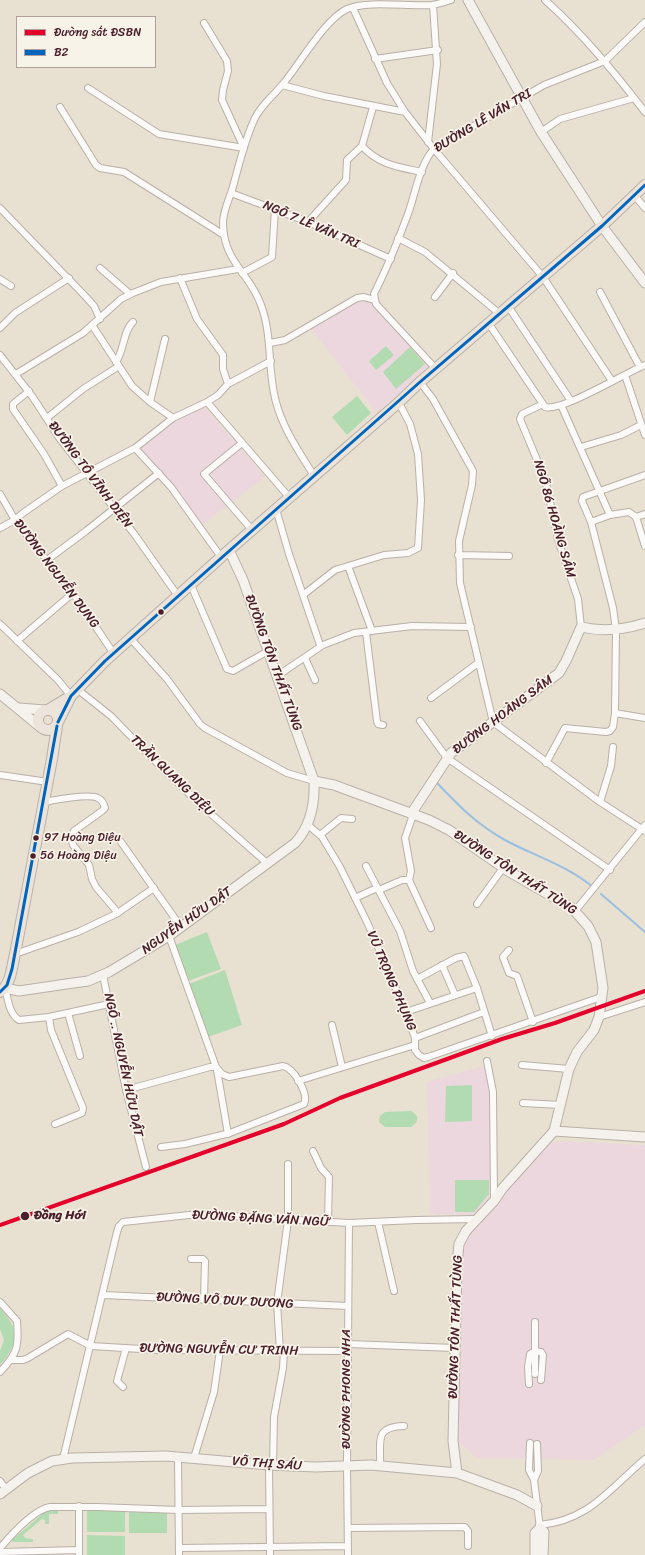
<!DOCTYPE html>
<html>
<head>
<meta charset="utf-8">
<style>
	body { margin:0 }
	#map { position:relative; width:645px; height:1555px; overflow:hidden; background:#e8e0d1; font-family:Sriracha,sans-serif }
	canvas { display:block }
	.legend { position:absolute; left:16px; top:16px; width:140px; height:52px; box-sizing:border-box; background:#f7f3e8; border:1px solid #b29e9c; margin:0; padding:5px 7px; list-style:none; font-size:12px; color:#4a1f2b }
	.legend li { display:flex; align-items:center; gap:8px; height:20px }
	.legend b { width:20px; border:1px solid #b29e9c }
</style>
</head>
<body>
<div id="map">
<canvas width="645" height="1555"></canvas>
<ul class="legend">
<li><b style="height:5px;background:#e4002b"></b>Đường sắt ĐSBN</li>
<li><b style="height:5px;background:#0065bd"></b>B2</li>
</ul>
</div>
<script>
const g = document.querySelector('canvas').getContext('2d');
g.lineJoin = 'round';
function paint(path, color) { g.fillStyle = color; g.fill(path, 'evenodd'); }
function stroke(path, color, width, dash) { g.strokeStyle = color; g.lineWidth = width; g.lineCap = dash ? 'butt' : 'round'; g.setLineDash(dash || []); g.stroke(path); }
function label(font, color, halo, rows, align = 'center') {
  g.font = font + ' Sriracha,sans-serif'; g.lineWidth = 3.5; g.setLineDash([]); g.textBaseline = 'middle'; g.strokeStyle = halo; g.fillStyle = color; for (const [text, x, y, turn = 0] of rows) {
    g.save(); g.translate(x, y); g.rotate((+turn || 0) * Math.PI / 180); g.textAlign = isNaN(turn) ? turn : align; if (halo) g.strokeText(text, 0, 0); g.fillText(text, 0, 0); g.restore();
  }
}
const built = new Path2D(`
	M369,301L429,366L377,413L311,328L353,302Z
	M204,406L265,477L200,526L140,448L174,421Z
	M484,1066L490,1092V1195L475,1215L430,1214L427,1082Z
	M561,1141L645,1145V1425L594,1460L477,1458L455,1439L460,1257L464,1238L482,1221L502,1195L549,1144Z`);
const green = new Path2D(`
	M386,346L394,355L376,370L369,361Z
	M410,347L425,364L396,389L383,372Z
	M357,396L371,413L347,435L332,417Z
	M207,932L221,969L188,981L175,945Z
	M225,970L242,1025L208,1037L189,984Z
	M472,1085V1121L445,1122L446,1086Z
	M411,1111C416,1113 419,1118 416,1123L411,1127H385L379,1122L380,1116L385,1112Z
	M455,1180H489V1194L474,1212H455Z
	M0,1308C20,1330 19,1343 0,1365V1351L4,1340L0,1329Z
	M47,1510H58V1514H49V1524H45V1520L42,1519L23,1535L25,1538L33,1539V1542H13L12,1540Z
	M87,1510L125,1511V1532H87Z
	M129,1511L167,1512V1533H129Z
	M87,1535L125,1536V1555H87Z`);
const stream = new Path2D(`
	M437,783C459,806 476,824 505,840C534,856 567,865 594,888
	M601,894L645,932`);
const street = new Path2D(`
	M545,0C583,34 614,72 645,112
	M353,8L387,83L405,112L434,149L543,277L612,381
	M204,23L227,61L228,71L223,90L222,100L244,148
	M375,59L438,50
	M282,85L324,96L405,112
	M88,88L159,134L244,148
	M60,107L96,165L100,168L124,172L224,235
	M541,132L560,119L634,98
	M428,142L437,64L433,5
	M362,146C379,165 399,167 422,172
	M231,193L308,222L391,259
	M634,195L645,208
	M0,208L86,297L94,306L100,319
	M308,222L346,180L347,160L362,146L373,107
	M398,238L425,252L500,314
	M100,268L130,294
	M242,273L272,257L275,209
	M180,278L197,319L223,355V369L228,384
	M0,279L11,286
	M600,292L640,367
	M435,297L453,273
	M508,306L571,401
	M489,324L545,407C562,412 625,373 645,365
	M92,325L132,386L150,402L173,418
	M0,328L15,313L69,278
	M270,343L285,340L357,298L364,297L374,300
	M0,355L32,396L60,439L135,535L178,596
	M116,362C124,351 123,331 133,322
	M436,369L376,304L374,294C387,268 398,241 408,214C415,195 420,163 434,149L544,85L605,61L645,22
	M16,374L83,333L121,299L133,293L161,282L238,269
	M625,375L645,435
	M420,382L433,399L473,471L472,485L459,541L460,583L493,722L600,802L645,831
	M29,391L13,404V409L44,454L62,486
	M150,402L165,339
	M207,402L289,497
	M543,404L522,414L520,419L545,479L559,543L578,599L581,627
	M561,405L610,515
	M47,418L83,389L119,366
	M242,443L204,474L252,530
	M581,447L621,435L641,425
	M135,448L171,487L221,557
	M314,476C300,453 283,429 276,402C267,370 273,337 261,305C250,273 224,263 223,224C223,211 228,202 232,190C239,166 244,141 255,118C262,104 274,95 283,84C299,65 325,19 347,9C368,0 409,7 432,5C438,4 445,2 451,0
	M0,494L15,520L73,593L114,654
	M276,509L289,554L320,645H323
	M636,517L645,514
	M591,522L582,501L583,497L645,475
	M0,528L15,520L23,513L62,486L135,448L173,418L207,402L218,395L228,384L271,361
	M458,555L509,556
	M47,560L86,531L159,473
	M348,566L372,631
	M191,585L227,669L233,671L268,651
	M303,595L335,570L384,555L408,553L418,548L421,500L418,454L410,424L399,403
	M0,624L58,680L71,696
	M366,632L377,721L378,724L383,725
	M131,639L167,679L200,724L205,728L287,773L314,781
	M17,641L73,593
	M305,658L315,680
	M277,676L323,645L354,633L412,626L471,627
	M77,689L111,716L150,756L202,806L267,863
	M431,698L478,663
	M615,713L645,718
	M420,721L447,758L610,870
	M546,763L565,728L606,732L610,731L613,727L615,713L616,630L613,608L591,522L610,515L629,512L636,517L645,546
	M0,775L48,782
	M44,802C55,800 88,793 98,798C102,800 104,804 105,808L102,811L74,831L71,837L73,845L89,865L92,879L96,887L118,913
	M600,802L611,766L613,747
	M308,825L322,837L340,867L367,922L406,1012L415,1038V1050L419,1055L424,1058L431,1056L601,997
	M320,835L341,818L352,819
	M121,842L181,927
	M366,866L400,931L413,971L430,1003
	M409,880L411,871L405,838L413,815
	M379,890L402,880H409L431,928
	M355,898L377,888
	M477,904L503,868
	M575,911L645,825
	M169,936L216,1067
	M509,950L503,957L509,973L517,976L533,1022
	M15,954L78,932L116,914L154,888
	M442,965L455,995
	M103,975L126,1090L146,1167
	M417,979L456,958L464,956L477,988L492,1036
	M5,988C8,999 9,1014 19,1020L49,1017L109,1004
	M406,1012L477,988
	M68,1013L80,1056
	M49,1017L51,1030L83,1108L82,1113L55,1124
	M599,1017L645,1002
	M332,1025L342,1067
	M415,1038L484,1012
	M487,1061L493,1092L494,1199
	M522,1065L569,1069
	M217,1070L228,1134
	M298,1081L415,1045
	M126,1090L210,1067H216L222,1074L229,1077L283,1066C294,1068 309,1094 304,1104L230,1133L185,1144L161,1147
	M523,1103L561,1105
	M313,1151L321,1168L329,1177L328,1222
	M378,1222L394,1291
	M191,1259H203L205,1261L204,1300
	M103,1295L348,1306
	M0,1302L17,1321C19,1346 18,1353 0,1372
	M348,1344L455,1348
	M280,1351L277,1303L288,1220V1164
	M12,1360H23L28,1358L68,1334L91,1346L158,1350L348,1351
	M535,1374V1322
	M529,1384L528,1367L530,1354L535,1351L541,1352L543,1355L541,1380
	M123,1387L117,1381L126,1348
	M530,1443L529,1470L534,1480L540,1528
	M178,1457L179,1555
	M194,1458L214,1392L220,1350
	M63,1459L117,1232L119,1226L123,1222L199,1214L349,1223L416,1220L477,1219
	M269,1465L270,1555
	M380,1465C381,1440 374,1427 404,1426
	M273,1466L274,1417L283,1368L284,1351
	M534,1480L538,1471L537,1444
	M0,1481L6,1489
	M79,1506V1555
	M539,1525C589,1521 610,1488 645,1459
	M348,1528L465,1527L468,1531V1546
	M0,1548C11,1535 33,1510 50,1507H97L179,1510L269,1509
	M179,1548L348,1546
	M0,1552L79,1550
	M348,1555L347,1464L349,1223`);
const secondary = new Path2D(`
	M468,0L541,132L602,226L645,283
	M0,694L39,726
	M19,708L45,710
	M314,781L334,785L429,820L449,830L508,871L572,908L588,926L596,942L603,988L599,1017L594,1030L577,1052L569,1069L554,1131L502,1189L494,1201L466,1231L459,1244L457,1265L453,1441L457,1473
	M411,814L451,753L559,673L566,661L581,627C603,632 623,630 645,623
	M5,988L19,991L66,984L88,981L109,972L169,936L295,843C311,826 315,804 314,781L243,580L229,550
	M554,1131L645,1137
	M0,1494L28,1473L52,1461L72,1458L166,1456L269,1465L316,1467L371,1465L457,1473L517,1495L537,1506
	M535,1555V1533L540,1528L544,1532L543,1555`);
const primary = new Path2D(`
	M38 720a10 10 0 1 1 20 0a10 10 0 1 1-20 0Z
	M48,710L71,696
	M58,722L71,696L105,661L229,550L397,404L420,382L602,226L645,185
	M0,992C11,985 12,966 15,954L52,759L57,726`);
const bus1 = new Path2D(`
	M58,722L71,696L105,661L420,382L602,226L645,185
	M0,992L7,985L12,969L57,726`);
const rail1 = new Path2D(`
	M0,1225L284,1124L340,1098L502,1039L555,1023L645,991`);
const markers = [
	[161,612,3.5,"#4a1f2b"],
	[36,838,3.5,"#4a1f2b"],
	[33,856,3.5,"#4a1f2b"],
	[25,1216,5,"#4a1f2b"]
];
const busNames = [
	["97 Hoàng Diệu",44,838],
	["56 Hoàng Diệu",40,856]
];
const streetNames = [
	["ĐƯỜNG LÊ VĂN TRI",483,121,-31],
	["NGÕ 7 LÊ VĂN TRI",311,225,23],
	["ĐƯỜNG TÔ VĨNH DIỆN",90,475,53],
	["NGÕ 86 HOÀNG SÂM",554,519,74],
	["ĐƯỜNG NGUYỄN DỤNG",56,574,53],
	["ĐƯỜNG TÔN THẤT TÙNG",273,663,70],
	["ĐƯỜNG HOÀNG SÂM",503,715,-37],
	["TRẦN QUANG DIỆU",172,776,44],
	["ĐƯỜNG TÔN THẤT TÙNG",515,873,33],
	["NGUYỄN HỮU DẬT",187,921,-35],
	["VŨ TRỌNG PHỤNG",391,981,67],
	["NGÕ .. NGUYỄN HỮU DẬT",123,1065,78],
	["ĐƯỜNG ĐẶNG VĂN NGỮ",261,1219,3],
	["ĐƯỜNG VÕ DUY DƯƠNG",225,1301,3],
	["ĐƯỜNG TÔN THẤT TÙNG",456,1327,-88],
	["ĐƯỜNG NGUYỄN CƯ TRINH",219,1350,1],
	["ĐƯỜNG PHONG NHA",347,1389,-90],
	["VÕ THỊ SÁU",267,1464,4]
];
const stopNames = [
	["Đồng Hới",34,1216]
];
paint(built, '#ebd7dd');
paint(green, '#b3dbb1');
stroke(stream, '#9abfe2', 2);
stroke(street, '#b9b0a8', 8);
stroke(secondary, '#b9b0a8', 11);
stroke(primary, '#b9b0a8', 12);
stroke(street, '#fcfaf8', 6);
stroke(secondary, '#f5f2ed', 9);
stroke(primary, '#ece4db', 10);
stroke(bus1, '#0065bd', 3);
stroke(rail1, '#e4002b', 4);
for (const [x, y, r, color] of markers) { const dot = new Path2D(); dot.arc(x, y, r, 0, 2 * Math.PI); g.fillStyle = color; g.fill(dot); stroke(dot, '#f7f3e8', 1.5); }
label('12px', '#4a1f2b', '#f7f3e8', busNames, 'left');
label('13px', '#4a1f2b', '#f7f3e8', streetNames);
label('bold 13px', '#4a1f2b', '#f7f3e8', stopNames, 'left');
</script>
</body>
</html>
